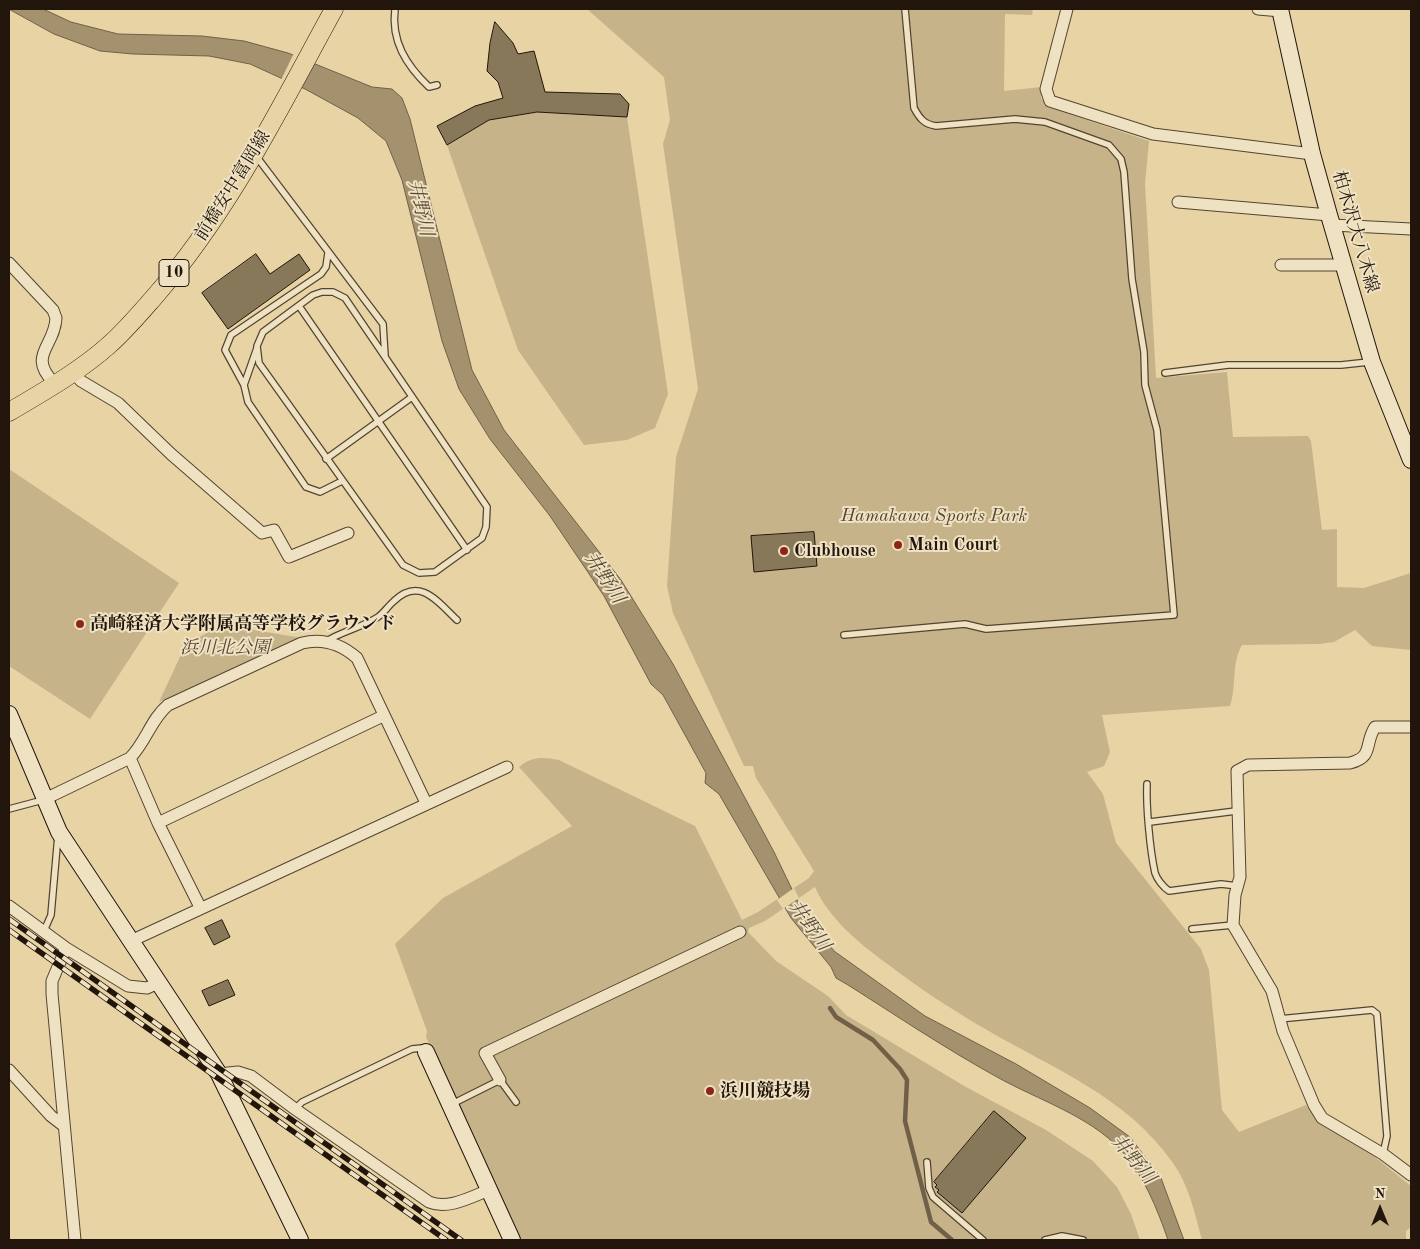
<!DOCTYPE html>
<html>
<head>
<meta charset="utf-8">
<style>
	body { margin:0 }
	#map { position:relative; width:1420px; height:1249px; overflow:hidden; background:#e7d3a3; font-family:"Old Standard TT",serif }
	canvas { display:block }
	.frame { position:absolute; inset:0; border:10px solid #22150b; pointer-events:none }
	.north { position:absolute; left:1355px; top:1184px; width:50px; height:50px; -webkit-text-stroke:4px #efe2c3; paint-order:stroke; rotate:0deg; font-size:14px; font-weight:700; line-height:20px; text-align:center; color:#22150b }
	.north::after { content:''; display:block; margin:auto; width:18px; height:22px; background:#22150b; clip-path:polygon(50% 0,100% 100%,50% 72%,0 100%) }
</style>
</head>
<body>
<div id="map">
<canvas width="1420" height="1249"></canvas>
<div class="frame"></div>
<div class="north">N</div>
</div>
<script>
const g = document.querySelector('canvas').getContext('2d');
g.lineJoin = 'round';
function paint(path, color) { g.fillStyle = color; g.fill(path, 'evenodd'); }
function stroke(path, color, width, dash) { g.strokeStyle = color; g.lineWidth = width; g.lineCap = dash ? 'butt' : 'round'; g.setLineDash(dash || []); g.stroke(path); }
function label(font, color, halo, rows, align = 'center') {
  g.font = font + ' "Old Standard TT","Noto Serif JP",serif'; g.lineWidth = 4; g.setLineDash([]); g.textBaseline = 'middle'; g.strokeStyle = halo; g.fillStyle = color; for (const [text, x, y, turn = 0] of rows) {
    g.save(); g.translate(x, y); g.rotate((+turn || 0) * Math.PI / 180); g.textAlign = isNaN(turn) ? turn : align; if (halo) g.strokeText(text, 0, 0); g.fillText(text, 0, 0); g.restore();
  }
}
const green = new Path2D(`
	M587,9H1033L1032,15L1005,14L1004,91L1041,87V98L1048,107L1149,141L1145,184L1156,378L1227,372L1233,437L1308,436L1311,441L1322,530L1337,529V587L1364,588L1411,573V650L1372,646L1355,630L1334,642L1319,644L1242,645C1231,664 1237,685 1230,706L1102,715L1110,752L1104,766L1087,772L1103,794L1116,843L1201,949L1209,970L1222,1110L1239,1132L1306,1105L1317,1121L1365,1149L1411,1186V1227L1406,1231V1240H1202C1195,1214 1189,1185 1173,1163C1127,1097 1054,1069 987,1030C952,1010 919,988 886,963C859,943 829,919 815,887L765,921L749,928L748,932L776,961L828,996L846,1015L966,1087L1046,1130L1093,1161L1117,1187L1131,1214L1140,1240H519L426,1037L427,1031L395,944L443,898L572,826L519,767C532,756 543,757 559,760L695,826L742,920L758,912L809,878L814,871L756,778L753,766H744L673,613L667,586L676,457L698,389L663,144L670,120L664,77Z
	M537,112L627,117L668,394L655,428L627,440L584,445L518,350L447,145L489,120Z
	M9,469L179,583L90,719L9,666Z
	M231,620L242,628L302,638L159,702L186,644Z`);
const water = new Path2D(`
	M9,9H43L71,22L118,34L202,36L244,41L288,53L372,87L392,89L402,98L410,119L472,370L504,430L621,580L673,664L774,852L801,908L834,951L925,1016L1016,1064L1090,1108L1130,1137L1161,1178L1184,1240H1168C1157,1208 1144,1176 1121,1150C1088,1115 1038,1100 997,1077C946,1049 897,1016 848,985L836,978L831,967L791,918L719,794L705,783L706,773L663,695L651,684L604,596L550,516L490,439L459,389L442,341L402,180L386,141L358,118L305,89L250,64L209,56L133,54L100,51L54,34Z`);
const pier = new Path2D(`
	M294,53L313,61L299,89L281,80Z
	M794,888L799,898L783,909L777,900Z`);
const stream = new Path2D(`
	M830,1008L836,1017L873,1040L900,1069L907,1080L905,1121L931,1222L952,1240`);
const building = new Path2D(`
	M495,22L513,43L518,54L534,51L545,92L620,94L629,104L627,117L537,112L489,120L447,145L437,126L475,106L503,98L498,82L487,71L490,43Z
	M256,254L270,274L299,254L310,270L228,329L202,293Z
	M814,532L817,566L754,572L751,536Z
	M222,920L230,937L214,945L205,928Z
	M228,980L235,995L209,1006L202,991Z
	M994,1111L1026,1138L962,1213L937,1192L939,1190L935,1187L937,1185L934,1182Z`);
const lane = new Path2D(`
	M395,9C391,41 406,65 429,87L437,85
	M256,156L383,324L385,356
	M322,292H333L345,298L487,507L486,527L482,538L435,572L419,573L403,565L259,363L257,346L263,332L313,295Z
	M299,306L467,550
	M257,348L244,385L248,402L306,487L320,492L342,481
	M1165,373L1228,365H1341L1369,362
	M244,385L225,350L231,335L321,274L326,267L328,253
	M326,459L412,397
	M844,635L965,624L986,629L1174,615L1157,430L1145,385L1144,352L1132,279L1124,172L1121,159L1109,145L1045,122L1015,119L936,126C924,124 920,119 914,108L905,9
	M325,642C342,631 361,628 378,617C384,613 388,606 394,601C420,576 438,602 457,620
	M1147,784C1146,807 1150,850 1155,873C1157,879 1163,887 1169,891L1221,884L1238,886
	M9,809L43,800
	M1150,822L1236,811
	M1192,929L1233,925
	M44,931L51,915L58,835
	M1279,1019L1372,1010L1377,1014L1387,1136L1383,1154
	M452,1104L500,1080L516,1102
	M295,1109L302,1102L412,1049L422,1048L424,1050
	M927,1162L929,1188L933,1197L983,1240
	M1045,1240L1062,1236L1083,1240`);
const street = new Path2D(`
	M1067,9L1046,89L1050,101L1153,134L1312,154
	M1258,9L1281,11
	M1178,202L1329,215
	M1332,225L1411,229
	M9,263L53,310L56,318C55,347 26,355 55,384
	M1281,265H1344
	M72,371L81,381L118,403L171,454L262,533L274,530L289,557L348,533
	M1411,727H1375C1364,744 1374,757 1350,763L1248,765L1237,771L1240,877L1235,895L1233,925L1272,991L1283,1031L1314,1105L1322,1118L1383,1154L1411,1175
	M130,758L158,823L200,907
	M45,799L130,758C146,742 151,719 168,705L302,643C323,638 341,644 357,658L426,803
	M158,823L383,716
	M9,906L66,948L128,986L147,988L160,982
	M133,940L507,767
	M66,948L52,981V994L75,1240
	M9,1070L51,1116L64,1126
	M219,1074L238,1072L251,1076L295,1109L429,1202C448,1210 471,1197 489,1190
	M500,1080L485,1053L740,932`);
const secondary = new Path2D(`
	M1280,9L1312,154L1329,215L1372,362L1411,460
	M9,714L59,832L219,1074L300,1240
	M426,1052L512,1240`);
const primary = new Path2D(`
	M9,412C43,392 80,371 109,345C126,330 141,312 156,295C231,208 279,109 334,9`);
const rail = new Path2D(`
	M9,919L461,1240
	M9,930L446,1240`);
const markers = [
	[898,545,5,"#8f2418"],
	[784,551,5,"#8f2418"],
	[80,624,5,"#8f2418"],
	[710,1091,5,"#8f2418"]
];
const shields = [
	[174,273,30]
];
const shieldNames = [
	["10",174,273]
];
const streetNames = [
	["前橋安中富岡線",233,186,-58],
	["柏木沢大八木線",1355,232,74]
];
const parkNames = [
	["Hamakawa Sports Park",934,516],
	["浜川北公園",225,648]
];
const poiNames = [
	["Main Court",908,545],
	["Clubhouse",794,551],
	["高崎経済大学附属高等学校グラウンド",90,624],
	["浜川競技場",720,1091]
];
const waterNames = [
	["井野川",420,208,77],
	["井野川",604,578,57],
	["井野川",809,926,54],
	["井野川",1133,1160,50]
];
paint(green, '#c6b389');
paint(water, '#a4926f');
stroke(water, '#706047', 1);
paint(pier, '#e7d3a3');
stroke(stream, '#706047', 4.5);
paint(building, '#88785a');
stroke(building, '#22150b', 1);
stroke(lane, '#534431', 8);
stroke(street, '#534431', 13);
stroke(secondary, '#22150b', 18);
stroke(primary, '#22150b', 19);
stroke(lane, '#efe2c3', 5.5);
stroke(street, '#efe2c3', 11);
stroke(secondary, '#efe2c3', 16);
stroke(primary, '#e7d3a3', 18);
stroke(rail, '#22150b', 5.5);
stroke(rail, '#efe2c3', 4, [11]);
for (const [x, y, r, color] of markers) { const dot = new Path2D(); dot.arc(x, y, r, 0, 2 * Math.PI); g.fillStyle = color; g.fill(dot); stroke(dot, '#efe2c3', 2); }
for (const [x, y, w] of shields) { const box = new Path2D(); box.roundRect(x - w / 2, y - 13.5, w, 27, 4); g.fillStyle = '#efe2c3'; g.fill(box); stroke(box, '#22150b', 1); }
label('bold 16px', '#22150b', null, shieldNames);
label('18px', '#22150b', '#efe2c3', streetNames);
label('italic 18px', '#534431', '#efe2c3', parkNames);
label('bold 18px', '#22150b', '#efe2c3', poiNames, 'left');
label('italic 19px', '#564733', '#efe2c3', waterNames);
</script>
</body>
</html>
